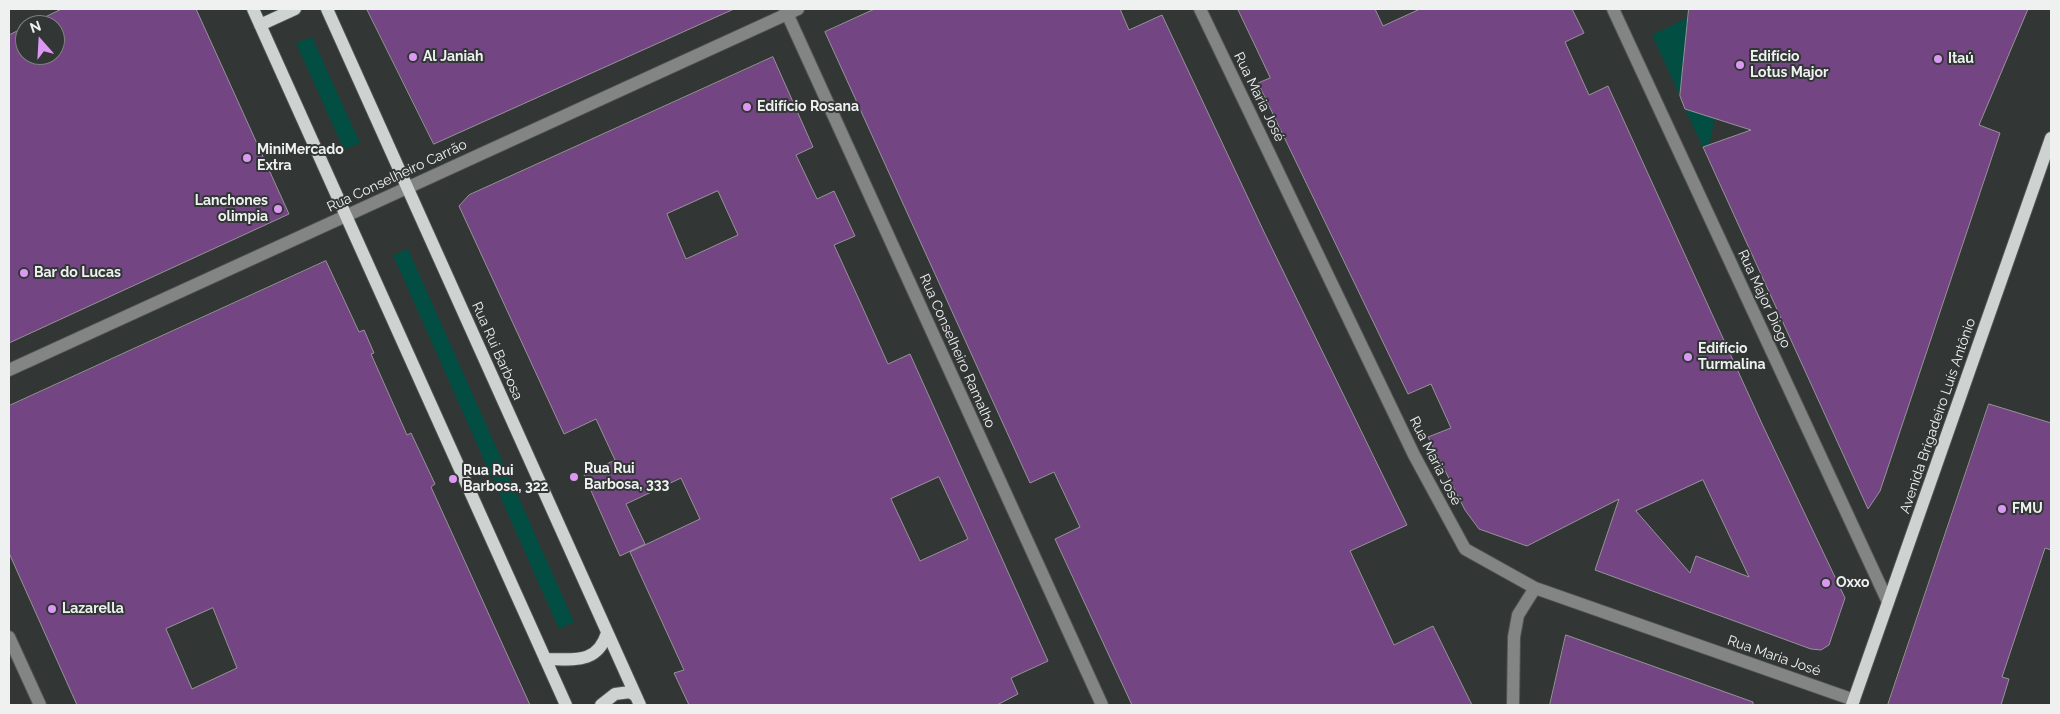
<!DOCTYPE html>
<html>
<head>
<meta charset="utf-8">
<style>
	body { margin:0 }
	#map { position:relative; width:2060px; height:714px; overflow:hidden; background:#323736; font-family:Raleway,sans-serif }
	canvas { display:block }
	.frame { position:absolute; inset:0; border:10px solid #eef1f0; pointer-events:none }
	.north { position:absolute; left:15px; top:15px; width:50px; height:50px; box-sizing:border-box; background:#323736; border:1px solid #7d8180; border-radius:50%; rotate:341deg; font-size:14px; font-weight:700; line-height:20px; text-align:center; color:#eef1f0 }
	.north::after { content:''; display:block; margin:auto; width:18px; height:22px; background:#dc99f4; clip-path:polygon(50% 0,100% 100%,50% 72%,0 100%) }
</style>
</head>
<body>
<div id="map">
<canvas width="2060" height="714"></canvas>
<div class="frame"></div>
<div class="north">N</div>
</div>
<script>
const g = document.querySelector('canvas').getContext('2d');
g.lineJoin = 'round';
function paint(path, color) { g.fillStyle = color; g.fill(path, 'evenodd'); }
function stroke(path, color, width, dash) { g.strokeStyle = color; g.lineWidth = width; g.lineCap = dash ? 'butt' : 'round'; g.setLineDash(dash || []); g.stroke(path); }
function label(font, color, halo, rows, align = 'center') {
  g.font = font + ' Raleway,sans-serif'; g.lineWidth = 4; g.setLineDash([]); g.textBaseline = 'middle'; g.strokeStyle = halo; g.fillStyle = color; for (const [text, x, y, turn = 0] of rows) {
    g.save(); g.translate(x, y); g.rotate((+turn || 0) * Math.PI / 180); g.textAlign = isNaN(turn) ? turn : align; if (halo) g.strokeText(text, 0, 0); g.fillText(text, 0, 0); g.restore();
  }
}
const green = new Path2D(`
	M1699,12L1686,41L1680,96L1652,35Z
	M312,37L360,143L344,150L296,43Z
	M1685,109L1715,118L1709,145L1703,147Z
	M408,249L574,622L559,629L393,255Z`);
const building = new Path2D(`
	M62,9H196L289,214L9,343V35L25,27V55H55V25H29Z
	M367,9H734L434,144Z
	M875,9H1120L1129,30L1162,15L1265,234L1407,525L1350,551L1394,645L1433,626L1472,705H1132L1055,539L1080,527L1054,472L1030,483L825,32Z
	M1238,9H1375L1383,26L1420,9H1572L1584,33L1565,42L1589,95L1608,86L1763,426L1845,598L1829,645L1821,650L1811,649L1595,570L1619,499L1527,546L1479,529L1465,510L1428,437L1451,428L1431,384L1408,394L1258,83L1270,78ZM1703,480L1749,577L1696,556L1690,573L1636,511Z
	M1689,9H2028L1979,125L2000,133L1880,491L1868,509L1703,147L1751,130L1685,109L1680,96Z
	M773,57L813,147L796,155L817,199L834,191L855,236L834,245L861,304L888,364L910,354L1048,661L1011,678L1018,694L997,705H689L674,673L684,670L630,552L700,519L681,478L626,504L645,544L620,556L584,475L615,460L596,419L564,434L459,206L469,195ZM718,191L738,235L686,259L667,214ZM939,477L968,539L920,561L891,499Z
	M326,261L359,332L364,330L374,353L371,354L407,435L411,433L435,484L431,487L530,705H77L9,553V406ZM213,608L237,668L192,689L166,629Z
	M1989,404L2051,423V550L2045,548L2002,677L2009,679L2001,705H1888Z
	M1566,635L1753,702V705H1550Z`);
const minor = new Path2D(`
	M785,9L1102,705
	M1200,9L1414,455L1465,549L1535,588L1854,700
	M1613,9L1888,602
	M9,370L798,9
	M9,637L40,705
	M1513,705L1514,637L1518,615L1535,588`);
const major = new Path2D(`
	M253,9L566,705
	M327,9L640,705
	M260,25L295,9
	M545,659C573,659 597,665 607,633
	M601,705L615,694L630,692L636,696
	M1852,705L2051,138`);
const markers = [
	[413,57,5,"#dc99f4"],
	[1938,59,5,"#dc99f4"],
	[1740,65,5,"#dc99f4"],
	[747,107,5,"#dc99f4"],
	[247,158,5,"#dc99f4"],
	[278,209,5,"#dc99f4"],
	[24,273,5,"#dc99f4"],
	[1688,357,5,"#dc99f4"],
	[574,477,5,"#dc99f4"],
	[453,479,5,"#dc99f4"],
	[2002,509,5,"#dc99f4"],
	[1826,583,5,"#dc99f4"],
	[52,609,5,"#dc99f4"]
];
const poiNames = [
	["Al Janiah",423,57],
	["Edifício",1750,57],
	["Lotus Major",1750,73],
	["Itaú",1948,59],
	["Edifício Rosana",757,107],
	["MiniMercado",257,150],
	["Extra",257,166],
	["Lanchones",268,201,"right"],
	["olimpia",268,217,"right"],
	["Bar do Lucas",34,273],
	["Edifício",1698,349],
	["Turmalina",1698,365],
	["Rua Rui",584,469],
	["Barbosa, 333",584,485],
	["Rua Rui",463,471],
	["Barbosa, 322",463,487],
	["FMU",2012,509],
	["Oxxo",1836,583],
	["Lazarella",62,609]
];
const streetNames = [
	["Rua Maria José",1259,97,64],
	["Rua Conselheiro Carrão",397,176,-25],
	["Rua Major Diogo",1764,299,65],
	["Rua Rui Barbosa",497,351,66],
	["Rua Conselheiro Ramalho",957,351,66],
	["Avenida Brigadeiro Luís Antônio",1938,416,-71],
	["Rua Maria José",1435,461,63],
	["Rua Maria José",1774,656,19]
];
paint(green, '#034e42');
paint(building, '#734583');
stroke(building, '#969397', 1);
stroke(minor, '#505554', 14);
stroke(major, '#505554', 14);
stroke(minor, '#828584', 12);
stroke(major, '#ced3d2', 12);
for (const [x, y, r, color] of markers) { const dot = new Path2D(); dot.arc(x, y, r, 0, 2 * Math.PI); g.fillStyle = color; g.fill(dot); stroke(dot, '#323736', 2); }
label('bold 14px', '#eef1f0', '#323736', poiNames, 'left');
label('14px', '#eef1f0', '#323736', streetNames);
</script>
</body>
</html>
